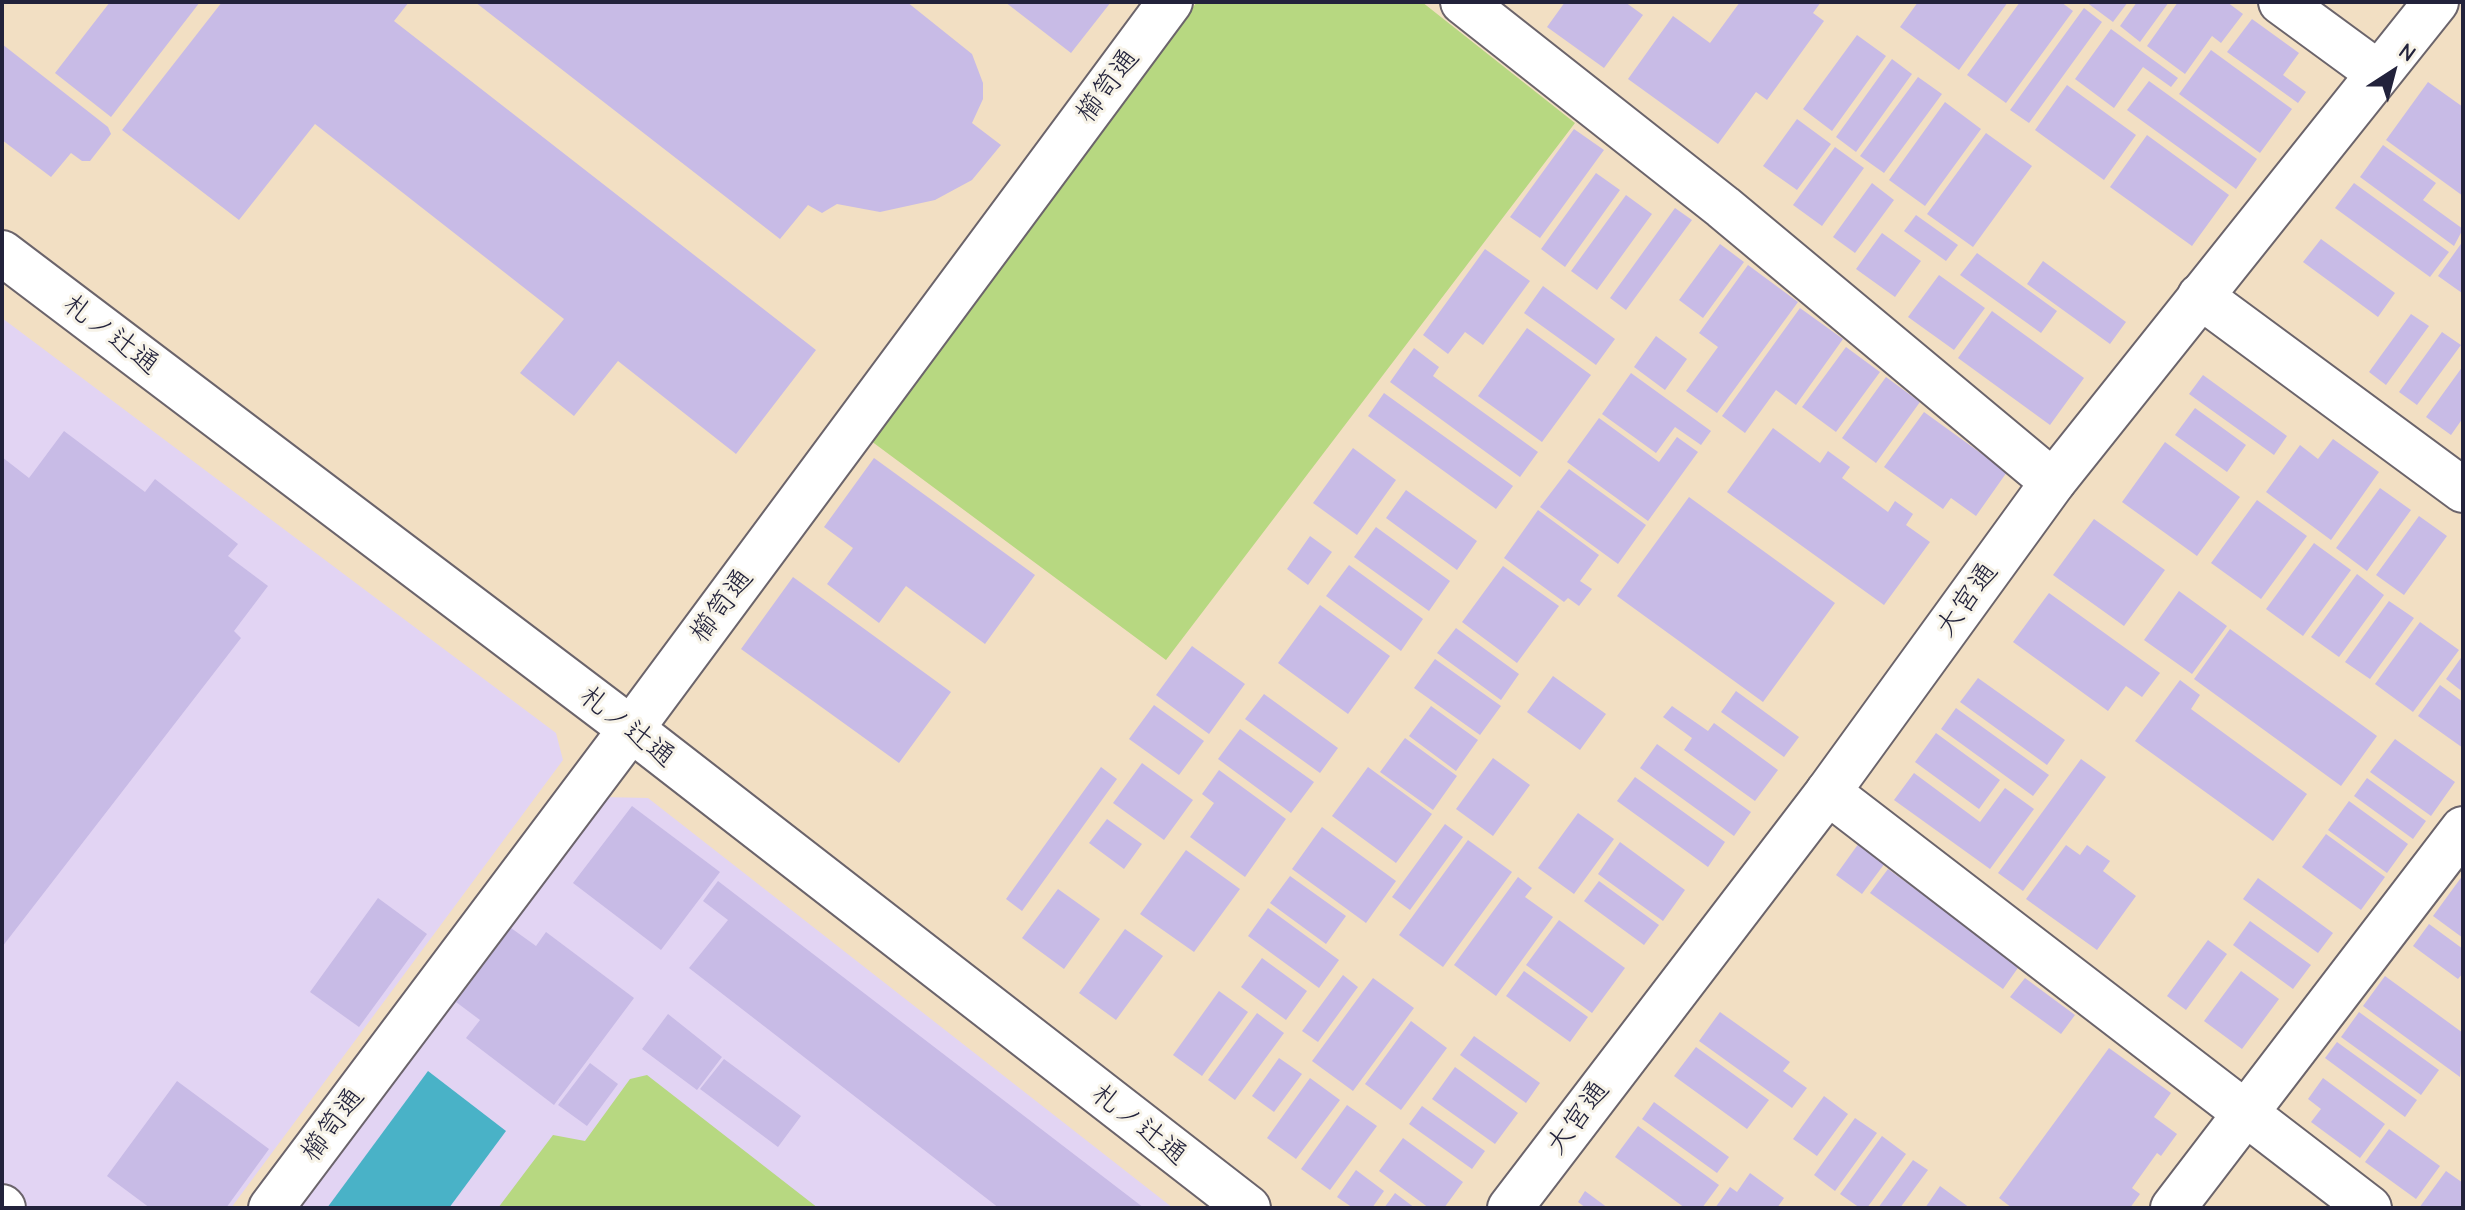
<!DOCTYPE html>
<html>
<head>
<meta charset="utf-8">
<style>
	body { margin:0 }
	#map { position:relative; width:2465px; height:1210px; overflow:hidden; background:#f2dfc3; font-family:"Comic Neue",sans-serif }
	canvas { display:block }
	.frame { position:absolute; inset:0; border:4px solid #22223b; pointer-events:none }
	.north { position:absolute; left:2353px; top:32px; width:80px; height:80px; -webkit-text-stroke:6px #f7f3e8; paint-order:stroke; rotate:36deg; font-size:22px; font-weight:700; line-height:32px; text-align:center; color:#22223b }
	.north::after { content:''; display:block; margin:auto; width:28px; height:36px; background:#22223b; clip-path:polygon(50% 0,100% 100%,50% 72%,0 100%) }
</style>
</head>
<body>
<div id="map">
<canvas width="2465" height="1210"></canvas>
<div class="frame"></div>
<div class="north">N</div>
</div>
<script>
const g = document.querySelector('canvas').getContext('2d');
g.lineJoin = 'round';
function paint(path, color) { g.fillStyle = color; g.fill(path, 'evenodd'); }
function stroke(path, color, width, dash) { g.strokeStyle = color; g.lineWidth = width; g.lineCap = dash ? 'butt' : 'round'; g.setLineDash(dash || []); g.stroke(path); }
function label(font, color, halo, rows, align = 'center') {
  g.font = font + ' "Comic Neue","Klee One",sans-serif'; g.lineWidth = 6; g.setLineDash([]); g.textBaseline = 'middle'; g.strokeStyle = halo; g.fillStyle = color; for (const [text, x, y, turn = 0] of rows) {
    g.save(); g.translate(x, y); g.rotate((+turn || 0) * Math.PI / 180); g.textAlign = isNaN(turn) ? turn : align; if (halo) g.strokeText(text, 0, 0); g.fillText(text, 0, 0); g.restore();
  }
}
const built = new Path2D(`
	M2,318L556,733L563,760L231,1208H28L2,1188Z
	M603,797L648,798L1173,1208H290Z`);
const green = new Path2D(`
	M1197,2H1422L1575,123L1166,660L863,435Z
	M647,1075L818,1208H498L553,1135L585,1141L630,1079Z`);
const water = new Path2D(`
	M428,1071L506,1131L449,1208H327Z`);
const building = new Path2D(`
	M110,2H200L111,117L55,73Z
	M222,2H409L394,21L816,350L736,454L618,361L574,416L520,373L564,319L315,124L239,220L122,130Z
	M475,2H907L972,54L983,83V99L972,123L1001,145L972,180L935,200L880,212L837,204L822,213L808,205L780,239Z
	M1005,2H1111L1071,53Z
	M1565,2H1625L1643,15L1604,68L1547,27Z
	M1740,2H1821L1813,13L1824,21L1767,100L1756,92L1718,144L1628,79L1673,16L1710,43Z
	M1918,2H2008L1959,70L1900,27Z
	M2020,2H2061L2073,11L2006,103L1967,75Z
	M2086,2H2128L2113,22Z
	M2137,2H2169L2140,42L2120,26Z
	M2178,2H2227L2243,14L2221,43L2212,36L2185,74L2147,46Z
	M2084,8L2102,22L2029,123L2010,110Z
	M2252,19L2299,53L2283,75L2306,92L2298,103L2227,52Z
	M2111,29L2178,78L2171,87L2143,67L2114,108L2075,79Z
	M1857,35L1886,56L1832,131L1803,109Z
	M2,44L108,127L111,134L90,161H82L71,153L51,177L2,140Z
	M2211,50L2292,109L2260,153L2179,94Z
	M1892,59L1912,74L1856,152L1836,137Z
	M1918,77L1942,94L1884,173L1860,156Z
	M2149,81L2257,159L2236,189L2127,110Z
	M2428,82L2463,107V196L2386,140Z
	M2067,85L2136,135L2104,180L2035,130Z
	M1945,102L1981,129L1925,206L1889,180Z
	M1797,119L1831,144L1797,190L1763,166Z
	M1574,129L1604,150L1540,238L1510,217Z
	M1986,133L2032,166L1973,247L1927,214Z
	M2147,135L2229,195L2192,246L2110,187Z
	M2383,145L2436,183L2423,200L2463,229L2454,246L2360,177Z
	M1835,147L1864,168L1822,226L1793,205Z
	M1596,173L1620,190L1565,267L1541,249Z
	M1872,183L1894,200L1855,253L1833,237Z
	M2354,183L2449,252L2430,277L2335,208Z
	M1626,195L1652,214L1597,290L1571,271Z
	M1675,208L1692,220L1626,310L1610,298Z
	M1916,215L1958,245L1946,261L1904,231Z
	M1882,233L1921,261L1895,297L1856,269Z
	M2321,239L2395,293L2378,317L2303,262Z
	M2463,241V292L2462,293L2438,276Z
	M1720,244L1744,262L1703,318L1679,300Z
	M1485,249L1530,281L1483,345L1465,332L1448,354L1423,335Z
	M1977,253L2057,311L2041,333L1960,275Z
	M2043,261L2126,322L2110,344L2027,284Z
	M1748,265L1798,302L1717,413L1686,391L1718,347L1699,333Z
	M1939,275L1985,308L1954,350L1908,317Z
	M1543,286L1615,339L1596,365L1524,313Z
	M1800,308L1843,339L1796,405L1776,390L1745,433L1722,416Z
	M1992,311L2084,378L2050,425L1958,358Z
	M2411,314L2429,326L2386,385L2369,372Z
	M1527,328L1591,375L1542,442L1478,396Z
	M2442,332L2461,345L2417,405L2399,392Z
	M1656,336L1687,359L1665,390L1634,367Z
	M1846,347L1880,372L1836,432L1802,407Z
	M1414,348L1439,367L1433,376L1538,452L1520,477L1390,382Z
	M2463,366V418L2451,435L2426,417Z
	M1631,373L1711,431L1701,445L1675,427L1656,453L1602,414Z
	M2203,375L2287,436L2274,455L2189,394Z
	M1886,377L1920,402L1876,463L1842,438Z
	M1384,393L1513,486L1496,509L1368,416Z
	M2195,408L2246,445L2227,472L2175,435Z
	M1924,412L2007,472L1976,516L1951,498L1943,509L1884,467Z
	M1599,418L1659,462L1677,437L1698,452L1648,521L1567,462Z
	M1773,428L1820,463L1828,451L1850,467L1842,478L1888,512L1895,501L1913,514L1906,525L1930,542L1884,605L1727,492Z
	M64,431L145,492L155,479L238,544L228,556L268,586L234,631L241,638L2,947V457L29,478Z
	M2333,439L2379,472L2331,540L2266,492L2300,445L2318,459Z
	M2165,442L2240,497L2197,556L2122,502Z
	M1353,448L1396,480L1357,535L1313,503Z
	M874,458L1035,575L985,644L906,586L879,623L827,584L853,548L824,527Z
	M1569,469L1646,525L1618,564L1540,507Z
	M2380,488L2411,510L2367,571L2336,548Z
	M1406,490L1477,541L1457,570L1386,518Z
	M1689,497L1835,603L1763,702L1617,596Z
	M2257,500L2307,536L2261,599L2211,563Z
	M1538,510L1599,555L1580,581L1592,589L1579,606L1568,598L1564,602L1504,558Z
	M2419,516L2447,536L2404,595L2376,575Z
	M2094,519L2165,570L2124,626L2053,575Z
	M1376,527L1450,581L1429,611L1354,557Z
	M1310,536L1332,552L1308,585L1287,569Z
	M2314,543L2351,570L2303,636L2266,609Z
	M1349,565L1423,619L1401,651L1326,596Z
	M1503,566L1559,606L1517,663L1462,622Z
	M2357,574L2384,595L2339,657L2311,637Z
	M793,577L951,692L899,763L741,649Z
	M2179,591L2227,626L2192,674L2144,640Z
	M2049,593L2160,673L2142,697L2126,686L2108,711L2013,642Z
	M2389,601L2414,618L2370,679L2345,662Z
	M1320,605L1390,656L1348,714L1278,663Z
	M2420,622L2459,650L2413,712L2375,684Z
	M1456,628L1519,674L1501,700L1437,653Z
	M2230,629L2377,736L2341,786L2194,679Z
	M1192,646L1245,684L1209,734L1156,695Z
	M2463,655V692L2446,679Z
	M1435,659L1501,706L1480,735L1414,688Z
	M1553,676L1606,714L1580,750L1527,712Z
	M1978,678L2065,740L2047,765L1960,702Z
	M2180,680L2200,695L2191,709L2307,794L2273,841L2135,741Z
	M2440,685L2463,702V748L2418,716Z
	M1736,691L1799,737L1784,757L1721,712Z
	M1264,694L1338,748L1320,773L1245,719Z
	M1154,705L1204,741L1179,775L1129,739Z
	M1431,706L1478,740L1456,771L1409,736Z
	M1672,706L1708,731L1714,723L1778,770L1755,801L1684,750L1692,738L1663,717Z
	M1956,708L2049,775L2033,796L1941,729Z
	M1240,729L1314,782L1291,813L1218,759Z
	M1936,733L2000,780L1979,809L1915,762Z
	M1405,738L1457,776L1433,810L1380,772Z
	M2395,739L2455,782L2431,816L2370,772Z
	M1657,744L1751,812L1734,836L1640,768Z
	M1493,758L1530,785L1493,836L1456,809Z
	M2081,759L2106,777L2023,891L1998,873Z
	M1142,763L1193,800L1164,840L1113,803Z
	M1101,767L1117,779L1022,911L1006,899Z
	M1368,767L1432,814L1396,863L1332,816Z
	M1219,770L1286,819L1245,877L1190,837L1214,803L1202,794Z
	M1914,773L1980,822L2005,788L2034,809L1990,869L1894,800Z
	M1635,777L1725,842L1708,867L1617,801Z
	M2367,778L2426,821L2413,839L2354,796Z
	M2349,801L2408,844L2387,873L2328,830Z
	M632,806L720,872L661,950L573,883Z
	M1578,813L1614,839L1574,894L1538,868Z
	M1107,819L1142,844L1124,869L1089,843Z
	M1445,824L1463,837L1410,910L1392,897Z
	M1322,827L1396,881L1366,923L1292,869Z
	M2326,834L2385,877L2361,910L2302,867Z
	M1468,840L1512,872L1443,967L1399,935Z
	M1620,842L1685,890L1663,921L1598,874Z
	M1859,843L1885,863L1862,894L1836,875Z
	M2066,845L2080,855L2087,845L2110,861L2103,871L2136,896L2097,950L2026,899Z
	M1186,850L1240,889L1194,952L1140,914Z
	M1888,869L2020,965L2003,989L1870,893Z
	M2463,875V938L2433,916Z
	M1290,876L1346,916L1326,944L1270,903Z
	M1518,877L1532,888L1525,897L1553,917L1496,996L1454,965Z
	M2258,878L2333,933L2318,953L2243,899Z
	M718,881L1144,1208H999L689,968L728,920L703,901Z
	M1599,881L1659,925L1644,945L1584,901Z
	M1058,889L1100,919L1064,969L1022,938Z
	M378,898L427,934L359,1027L310,992Z
	M1268,908L1339,960L1319,988L1248,936Z
	M1559,920L1625,968L1592,1013L1526,965Z
	M2250,921L2311,965L2293,989L2233,945Z
	M2429,924L2463,949V973L2458,979L2413,946Z
	M511,928L536,946L546,932L634,998L554,1105L466,1038L480,1020L456,1002Z
	M1125,929L1163,956L1116,1020L1079,993Z
	M2208,940L2227,954L2186,1010L2167,996Z
	M1262,958L1307,991L1286,1020L1241,987Z
	M1524,971L1588,1017L1570,1042L1506,996Z
	M2241,971L2279,999L2242,1049L2204,1021Z
	M1343,975L1358,987L1318,1042L1302,1031Z
	M2385,976L2463,1033L2460,1077L2363,1006Z
	M1373,978L1414,1008L1353,1091L1312,1061Z
	M2025,978L2075,1015L2061,1034L2010,997Z
	M1219,991L1248,1012L1202,1076L1173,1055Z
	M1720,1012L1790,1062L1783,1071L1807,1088L1792,1108L1699,1041Z
	M2359,1012L2439,1070L2421,1095L2341,1037Z
	M1257,1013L1284,1033L1235,1100L1208,1080Z
	M668,1014L722,1057L697,1090L642,1049Z
	M1411,1021L1447,1048L1401,1110L1365,1084Z
	M1474,1036L1540,1083L1526,1103L1460,1055Z
	M2337,1042L2417,1100L2405,1117L2325,1058Z
	M1696,1047L1769,1100L1747,1129L1674,1076Z
	M2109,1048L2171,1093L2154,1117L2177,1134L2161,1156L2157,1153L2132,1188L2140,1194L2130,1208H2012L1999,1198Z
	M1279,1058L1302,1074L1274,1112L1252,1096Z
	M724,1059L801,1116L778,1147L700,1089Z
	M590,1063L618,1084L587,1126L558,1105Z
	M1455,1067L1518,1113L1495,1144L1432,1099Z
	M1310,1078L1340,1100L1296,1159L1267,1138Z
	M2323,1078L2385,1124L2360,1158L2311,1122L2321,1109L2308,1099Z
	M177,1081L269,1149L226,1208H150L107,1176Z
	M1824,1096L1848,1114L1817,1156L1793,1139Z
	M1654,1102L1729,1157L1717,1173L1642,1119Z
	M1347,1105L1377,1126L1330,1190L1301,1169Z
	M1422,1106L1485,1151L1472,1169L1409,1124Z
	M1855,1118L1877,1133L1835,1191L1814,1175Z
	M1638,1126L1719,1185L1702,1208H1685L1615,1157Z
	M2389,1129L2440,1166L2416,1199L2365,1162Z
	M1882,1136L1906,1154L1867,1208H1860L1840,1194Z
	M1403,1138L1463,1182L1444,1208H1429L1379,1171Z
	M1913,1160L1928,1170L1900,1208H1878Z
	M1356,1170L1384,1191L1372,1208H1353L1337,1197Z
	M2446,1171L2463,1183V1208H2419Z
	M1750,1173L1784,1198L1777,1208H1715L1730,1187L1737,1192Z
	M1940,1186L1970,1208H1925Z
	M1585,1191L1608,1208H1586L1578,1202Z
	M1395,1193L1415,1208H1384Z`);
const minor = new Path2D(`
	M1463,2L1723,207L2053,482
	M2281,2L2378,73
	M2200,296L2463,490
	M1828,792L2369,1208
	M2,1207L3,1208
	M271,1208L631,729L1170,2
	M2173,1208L2463,829`);
const tertiary = new Path2D(`
	M2,253L631,729L1248,1208
	M1510,1208L1828,792L2053,482L2436,2`);
const streetNames = [
	["櫛笥通",1108,86,-53],
	["札ノ辻通",111,335,37],
	["大宮通",1967,600,-54],
	["櫛笥通",722,606,-53],
	["札ノ辻通",627,727,38],
	["大宮通",1578,1118,-53],
	["櫛笥通",333,1125,-53],
	["札ノ辻通",1139,1125,38]
];
paint(built, '#e2d4f3');
paint(green, '#b7d881');
paint(water, '#49b2c7');
paint(building, '#c8bbe6');
stroke(minor, '#6b646b', 48);
stroke(tertiary, '#6b646b', 48);
stroke(minor, '#fff', 44);
stroke(tertiary, '#fff', 44);
label('28px', '#22223b', '#f7f3e8', streetNames);
</script>
</body>
</html>
